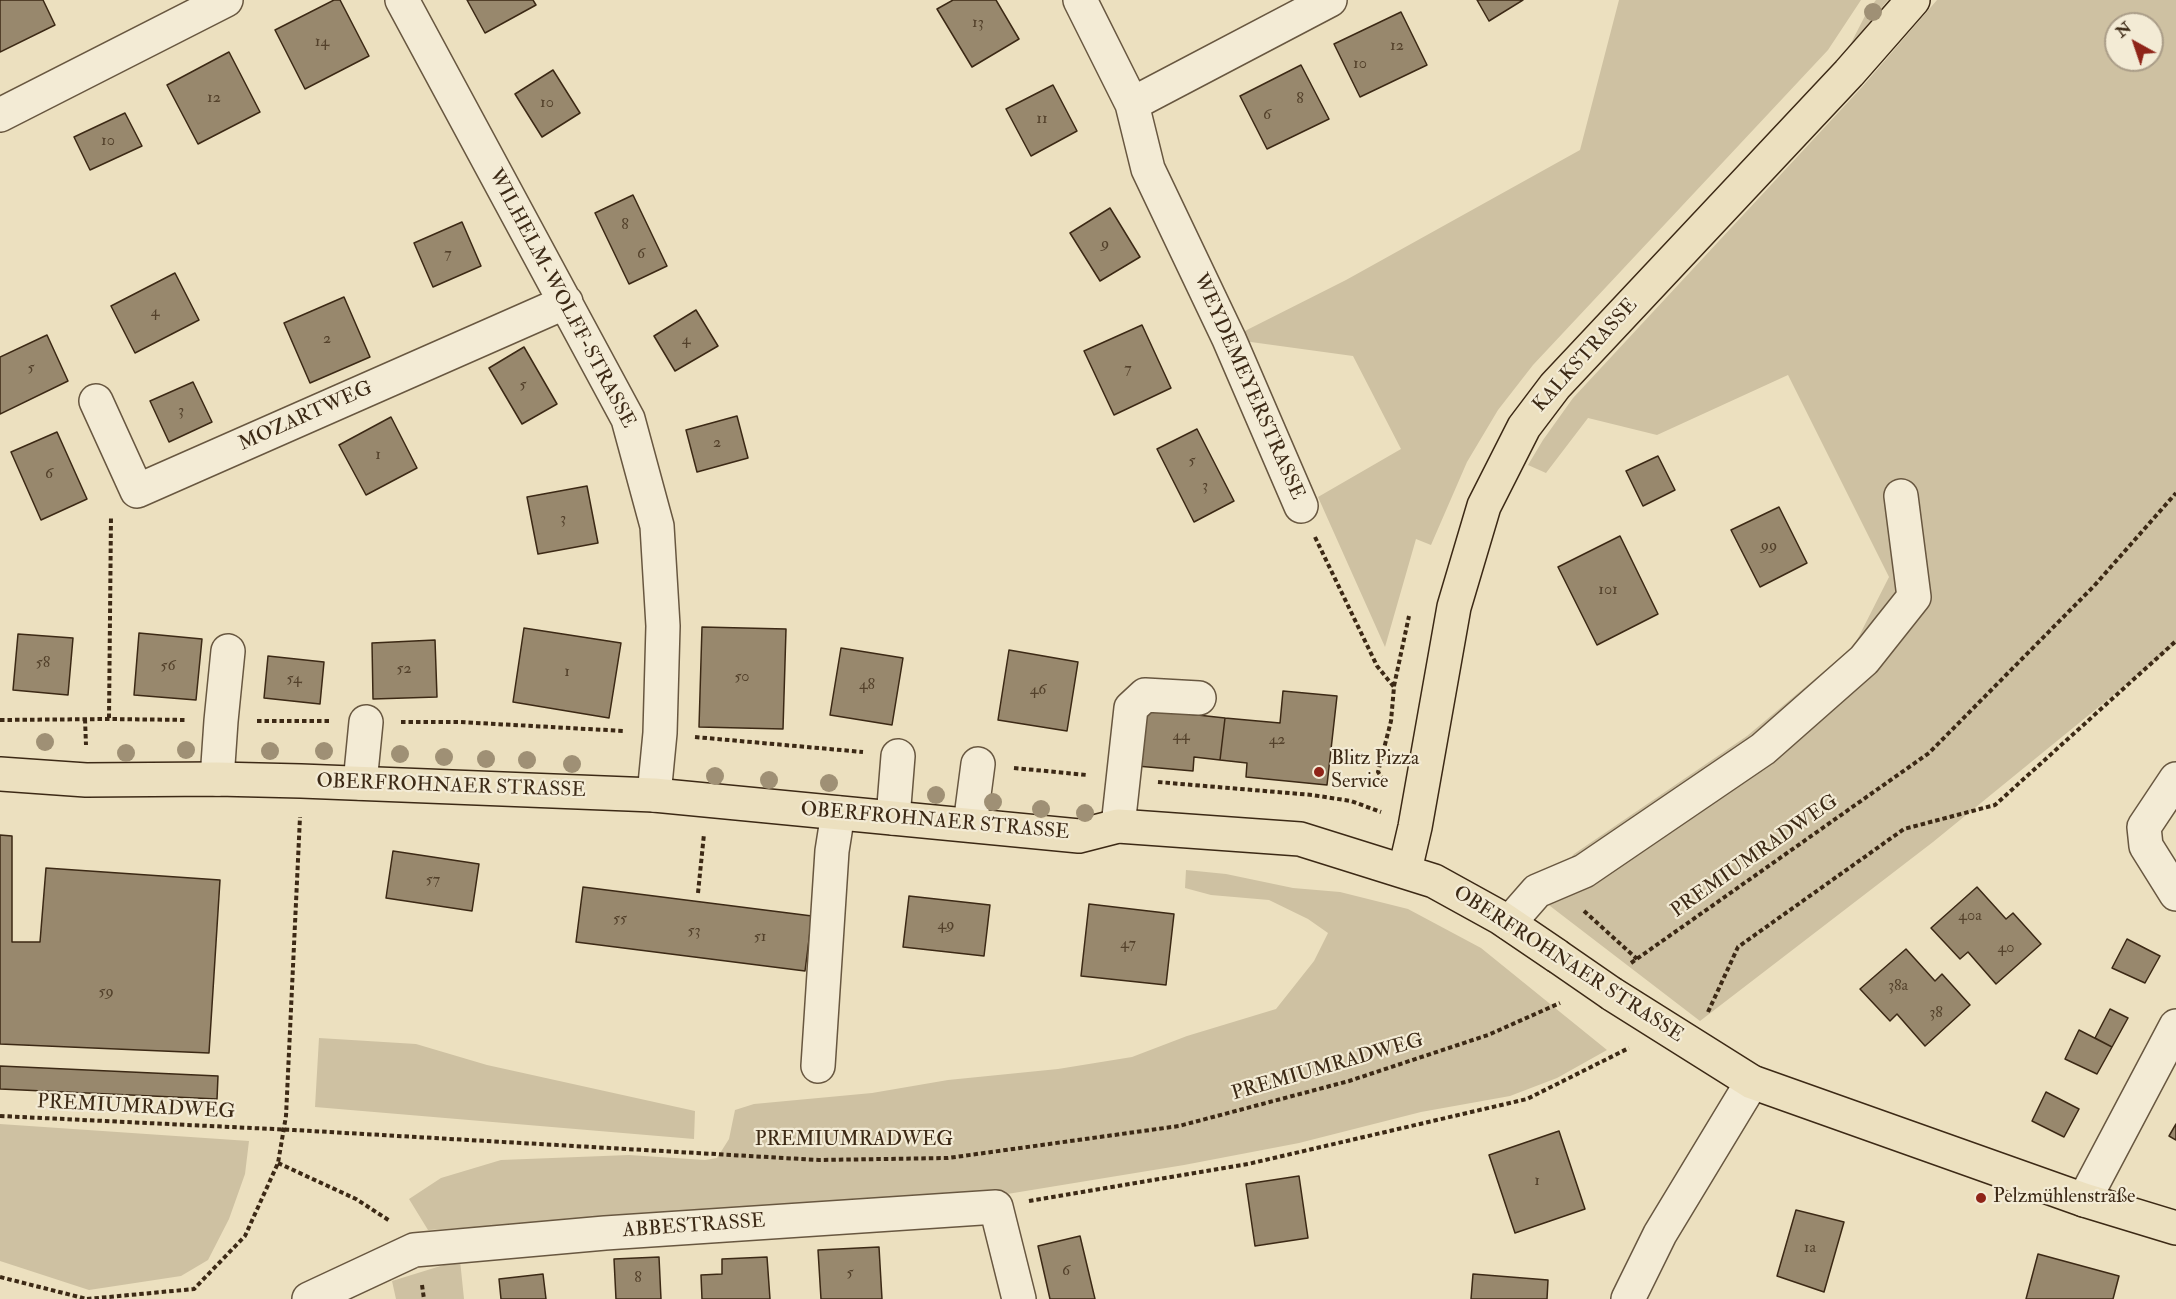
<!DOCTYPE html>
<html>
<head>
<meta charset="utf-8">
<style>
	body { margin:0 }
	#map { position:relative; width:2176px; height:1299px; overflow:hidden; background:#ece0bf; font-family:"IM FELL Double Pica",serif }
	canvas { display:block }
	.north { position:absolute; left:2104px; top:12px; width:60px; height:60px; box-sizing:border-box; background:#f3ebd5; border:2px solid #aa9d88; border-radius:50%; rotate:320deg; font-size:16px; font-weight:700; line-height:24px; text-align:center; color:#3c2915 }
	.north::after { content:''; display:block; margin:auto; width:21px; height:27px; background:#8f2418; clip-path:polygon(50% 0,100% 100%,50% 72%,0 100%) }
</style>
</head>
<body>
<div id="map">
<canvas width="2176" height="1299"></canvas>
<div class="north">N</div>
</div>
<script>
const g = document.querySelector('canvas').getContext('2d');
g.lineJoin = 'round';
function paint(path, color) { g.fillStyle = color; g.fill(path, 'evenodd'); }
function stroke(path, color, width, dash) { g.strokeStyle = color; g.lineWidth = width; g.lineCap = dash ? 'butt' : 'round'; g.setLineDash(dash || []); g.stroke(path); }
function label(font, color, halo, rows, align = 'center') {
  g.font = font + ' "IM FELL Double Pica",serif'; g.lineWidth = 4.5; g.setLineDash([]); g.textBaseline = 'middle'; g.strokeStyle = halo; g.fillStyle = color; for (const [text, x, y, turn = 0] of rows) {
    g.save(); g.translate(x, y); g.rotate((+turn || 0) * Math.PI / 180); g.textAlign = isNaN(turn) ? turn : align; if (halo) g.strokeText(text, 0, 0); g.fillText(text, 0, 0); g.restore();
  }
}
const green = new Path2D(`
	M1619,0H1861L1828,50L1533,365L1498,410L1467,462L1431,545L1416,539L1385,647L1318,497L1401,449L1353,356L1229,339L1346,280L1580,150Z
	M1876,0H1888L1849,47L1868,10Z
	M1937,0H2176V644L1933,842L1700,1021L1537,896L1574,854L1747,736L1854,646L1889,577L1788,375L1657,435L1588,418L1546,473L1528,465L1543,440L1573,398L1862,87ZM2116,24H2152V60H2116Z
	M1186,870L1226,874L1293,888L1340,892L1408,909L1481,948L1607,1050L1557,1078L1510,1096L1421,1112L1299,1143L1184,1165L989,1197L428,1230L409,1199L441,1178L501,1160L629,1155L705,1160L717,1158L729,1139L735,1110L754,1104L872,1093L948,1080L1058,1069L1132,1057L1187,1036L1276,1009L1314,961L1328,933L1308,919L1269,900L1211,895L1185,888Z
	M319,1038L416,1044L487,1065L695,1111L694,1139L315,1107Z
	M0,1124L249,1141L245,1174L229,1219L208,1260L181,1276L89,1290L0,1261Z
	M460,1260L464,1299H396L392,1281Z`);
const building = new Path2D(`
	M0,0H43L55,25L0,52Z
	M334,0H340L369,56L305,89L275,30Z
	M467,0H533L536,5L485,33Z
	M953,0H996L1019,39L972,67L937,9Z
	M1477,0H1523L1489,21Z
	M1401,12L1427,65L1360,97L1334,44Z
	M229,52L260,112L198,144L167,85Z
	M1301,65L1329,119L1267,149L1240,96Z
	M553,70L580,113L542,137L515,94Z
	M1053,85L1077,131L1031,156L1006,109Z
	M125,113L142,146L90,170L74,137Z
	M633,195L667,266L629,284L595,213Z
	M1110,208L1140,257L1100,281L1070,233Z
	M462,222L481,266L433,287L414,243Z
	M175,273L199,320L135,353L111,306Z
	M344,297L370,357L310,383L284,323Z
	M696,310L718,346L675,371L654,336Z
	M1142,325L1171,388L1114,415L1084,351Z
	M47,335L68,381L0,414V357Z
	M524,347L557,404L522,424L489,368Z
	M193,382L212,422L169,442L150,401Z
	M737,416L748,458L697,472L686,430Z
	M391,417L417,468L366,495L339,445Z
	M1197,429L1234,501L1194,522L1157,449Z
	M57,432L87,499L41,520L11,452Z
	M1658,456L1675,490L1643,506L1626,471Z
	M587,486L598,543L538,554L527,497Z
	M1779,507L1807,563L1760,587L1731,530Z
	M1620,536L1658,614L1597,645L1558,567Z
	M702,627L786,629L783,729L699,727Z
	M524,628L621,643L609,718L513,702Z
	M139,633L202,639L196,700L134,695Z
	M18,634L73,638L68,695L13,690Z
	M435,640L437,697L373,699L372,643Z
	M841,648L903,658L892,725L830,715Z
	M1009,650L1078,662L1067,731L998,720Z
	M268,656L324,662L320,704L264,698Z
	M1283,691L1337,696L1327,785L1246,777L1247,763L1220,760L1225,718L1280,723Z
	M1143,709L1225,718L1220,760L1194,757L1193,771L1137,766Z
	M0,835L12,836V942H40L46,868L220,880L209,1053L0,1044Z
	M393,851L479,864L472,911L386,898Z
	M583,887L812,916L805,971L576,942Z
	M1977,887L2006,919L2013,913L2041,944L1996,984L1968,952L1960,959L1931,928Z
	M909,896L990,905L984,956L903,947Z
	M1089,904L1174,914L1166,985L1081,976Z
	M2127,939L2160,956L2145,983L2112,968Z
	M1906,949L1935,981L1942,974L1970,1005L1925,1046L1897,1014L1890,1021L1860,989Z
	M2110,1009L2128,1018L2112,1047L2095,1038Z
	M2079,1030L2112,1047L2097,1074L2065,1059Z
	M0,1066L218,1076L217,1099L0,1089Z
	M2046,1092L2079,1109L2064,1137L2032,1121Z
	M2176,1124V1140L2169,1136Z
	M1559,1131L1585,1209L1515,1233L1489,1155Z
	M1299,1176L1308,1238L1255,1246L1246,1184Z
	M1796,1210L1844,1222L1824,1292L1777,1276Z
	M1080,1236L1095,1299H1050L1038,1246Z
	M879,1247L882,1299H821L818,1250Z
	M2038,1254L2119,1276L2113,1299H2026Z
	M659,1257L661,1299H616L614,1259Z
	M767,1257L770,1299H702L701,1275L722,1274V1259Z
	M543,1274L546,1299H501L499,1279Z
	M1473,1274L1548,1280L1547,1299H1471Z`);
const path = new Path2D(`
	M1315,537L1377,666L1394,687L1391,721L1378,772L1386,784
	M1394,686L1409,616
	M109,718L111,516
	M85,719L86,745
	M0,720L109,719L187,720
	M257,721H331
	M401,722H459L624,731
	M695,737L863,752
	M1014,768L1087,775
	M1158,782L1312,795L1351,801L1381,812
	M698,893L704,834
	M1584,911L1637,959
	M1631,963L1929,753L2094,586L2176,493
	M1708,1012L1738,947L1904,829L1995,805L2176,641
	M0,1116L294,1130L819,1160L948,1158L1179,1126L1349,1081L1488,1035L1560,1003
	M278,1163L356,1199L390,1221
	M1029,1201L1248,1164L1527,1099L1629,1048
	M0,1277L87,1299
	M422,1285L424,1299
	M87,1299L194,1289L245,1236L278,1163L286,1116L300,817`);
const minor = new Path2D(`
	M402,0L628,419L657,526L663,626L660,733L654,795
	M1080,0L1132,104L1148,169L1229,339L1301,506
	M1132,104L1330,0
	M0,115L226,0
	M96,401L137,491L566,302
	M217,779L221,721L228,651
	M2176,779L2144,827L2146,846L2176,894
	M360,783L366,722
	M893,818L898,756
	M970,825L978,764
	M1118,826L1131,708L1145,695L1199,698
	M1509,923L1537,891L1584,871L1763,749L1864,660L1914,597L1901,496
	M818,1066L832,851L838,813
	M2084,1200L2176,1026
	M309,1299L414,1250L605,1233L996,1207L1019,1299
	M1628,1299L1660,1234L1752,1082`);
const major = new Path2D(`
	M0,774L86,780L217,779L301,781L654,795L1079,836L1118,826L1300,839L1434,881L1501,918L1557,956
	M1405,870L1415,827L1454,607L1484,506L1524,427L1555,386L1849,73L1913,0
	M1612,994L1752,1082L2084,1200L2176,1228`);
const majorBridge = new Path2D(`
	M1557,956L1612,994`);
const trees = [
	[1873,12],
	[45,742],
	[186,750],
	[270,751],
	[324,751],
	[126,753],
	[400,754],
	[444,757],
	[486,759],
	[527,760],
	[572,764],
	[715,776],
	[769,780],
	[829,783],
	[936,795],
	[993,802],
	[1041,809],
	[1085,813]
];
const markers = [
	[1319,772,6,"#8f2418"],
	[1981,1198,6,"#8f2418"]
];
const numberNames = [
	["13",978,24],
	["14",322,43],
	["12",1397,47],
	["10",1360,65],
	["12",214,99],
	["8",1300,100],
	["10",547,104],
	["6",1267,116],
	["11",1042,120],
	["10",108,142],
	["8",625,226],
	["9",1105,245],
	["7",448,255],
	["6",641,255],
	["4",155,313],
	["2",327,340],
	["4",686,341],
	["5",31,369],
	["7",1128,370],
	["5",523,386],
	["3",181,412],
	["2",717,444],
	["1",378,456],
	["5",1192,462],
	["6",49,475],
	["3",1205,487],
	["3",563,520],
	["99",1769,547],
	["101",1608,591],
	["58",43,664],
	["56",168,667],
	["52",404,670],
	["1",567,673],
	["50",742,678],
	["54",294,680],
	["48",867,686],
	["46",1038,691],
	["44",1181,737],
	["42",1277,741],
	["57",433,881],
	["40a",1970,917],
	["55",620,920],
	["49",946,926],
	["53",694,932],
	["51",760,938],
	["47",1128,945],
	["40",2006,949],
	["38a",1898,987],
	["59",106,993],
	["38",1936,1014],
	["1",1537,1182],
	["1a",1810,1249],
	["6",1066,1272],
	["5",850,1274],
	["8",638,1279]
];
const streetNames = [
	["WILHELM-WOLFF-STRASSE",561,299,62],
	["KALKSTRASSE",1586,356,-48],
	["WEYDEMEYERSTRASSE",1248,387,66],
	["MOZARTWEG",306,417,-24],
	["OBERFROHNAER STRASSE",451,787,2],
	["OBERFROHNAER STRASSE",935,822,5],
	["PREMIUMRADWEG",1755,857,-35],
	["OBERFROHNAER STRASSE",1568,965,33],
	["PREMIUMRADWEG",1328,1068,-16],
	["PREMIUMRADWEG",136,1108,3],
	["PREMIUMRADWEG",854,1141],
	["ABBESTRASSE",694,1227,-4]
];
const poiNames = [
	["Blitz Pizza",1331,760],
	["Service",1331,783],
	["Pelzmühlenstraße",1993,1198]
];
paint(green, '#cec1a2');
paint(building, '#98886d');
stroke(building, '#3c2915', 1.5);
stroke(minor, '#685740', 36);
stroke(major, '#3c2915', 36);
stroke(path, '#3c2915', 4, [4.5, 3]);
stroke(minor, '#f3ebd5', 33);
stroke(major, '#ece0bf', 33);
stroke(majorBridge, '#3c2915', 36, []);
stroke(majorBridge, '#ece0bf', 33);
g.fillStyle = '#9f9075';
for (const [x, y] of trees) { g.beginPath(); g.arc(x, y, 9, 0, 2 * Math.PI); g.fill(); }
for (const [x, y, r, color] of markers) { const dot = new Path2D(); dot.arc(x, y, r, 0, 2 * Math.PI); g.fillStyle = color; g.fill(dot); stroke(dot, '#f3ebd5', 2); }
label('16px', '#53412b', null, numberNames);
label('20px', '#3c2915', '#f3ebd5', streetNames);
label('20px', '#3c2915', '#f3ebd5', poiNames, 'left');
</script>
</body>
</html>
